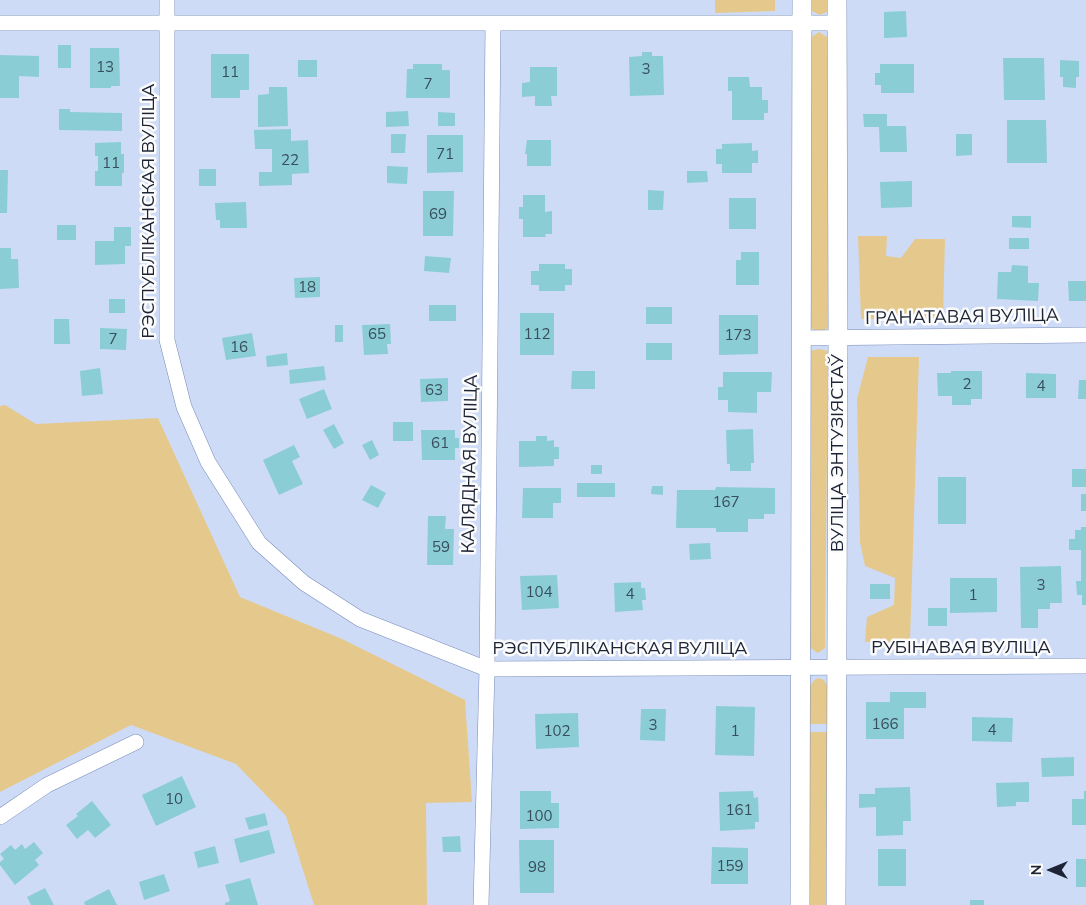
<!DOCTYPE html>
<html>
<head>
<meta charset="utf-8">
<style>
	body { margin:0 }
	#map { position:relative; width:1086px; height:905px; overflow:hidden; background:#cedbf7; font-family:Mulish,sans-serif }
	canvas { display:block }
	.north { position:absolute; left:1026px; top:845px; width:50px; height:50px; -webkit-text-stroke:4px #fcfcfc; paint-order:stroke; rotate:270deg; font-size:14px; font-weight:700; line-height:20px; text-align:center; color:#1c2435 }
	.north::after { content:''; display:block; margin:auto; width:18px; height:22px; background:#1c2435; clip-path:polygon(50% 0,100% 100%,50% 72%,0 100%) }
</style>
</head>
<body>
<div id="map">
<canvas width="1086" height="905"></canvas>
<div class="north">N</div>
</div>
<script>
const g = document.querySelector('canvas').getContext('2d');
g.lineJoin = 'round';
function paint(path, color) { g.fillStyle = color; g.fill(path, 'evenodd'); }
function stroke(path, color, width, dash) { g.strokeStyle = color; g.lineWidth = width; g.lineCap = dash ? 'butt' : 'round'; g.setLineDash(dash || []); g.stroke(path); }
function label(font, color, halo, rows, align = 'center') {
  g.font = font + ' Mulish,sans-serif'; g.lineWidth = 5; g.setLineDash([]); g.textBaseline = 'middle'; g.strokeStyle = halo; g.fillStyle = color; for (const [text, x, y, turn = 0] of rows) {
    g.save(); g.translate(x, y); g.rotate((+turn || 0) * Math.PI / 180); g.textAlign = isNaN(turn) ? turn : align; if (halo) g.strokeText(text, 0, 0); g.fillText(text, 0, 0); g.restore();
  }
}
const green = new Path2D(`
	M715,0H775V11L715,13Z
	M812,0H829V11L820,15L812,11Z
	M819,32L827,37L828,328L819,332L809,327L810,38Z
	M858,236H887L886,256L901,258L915,239H945L943,318L861,319Z
	M819,349L828,351L825,648L818,653L809,647L810,351Z
	M868,357H919L910,641L865,642L867,617L894,605L895,578L865,566L860,542L857,399Z
	M5,405L36,424L158,418L240,597L342,639L465,700L472,802L426,803L427,905H314L286,816L236,764L131,725L0,792V406Z
	M818,678L824,680L828,687V724H809C809,710 802,685 818,678Z
	M809,732H828L827,905H809Z`);
const building = new Path2D(`
	M906,11L907,37L884,38V12Z
	M58,45H71V68H58Z
	M90,48H119L120,86H111V88H90Z
	M642,52H652V56H663L664,95L630,96L629,57L642,56Z
	M211,54H249V90H240V98H211Z
	M0,55L39,56V77L19,76V98H0Z
	M1003,58H1044L1045,100H1004Z
	M298,60H317V77H298Z
	M1060,60L1079,61V77H1076V88L1063,87V77H1060Z
	M413,64H442V70H450V98H406L407,69H413Z
	M880,64H914V93H881V85H875V73H880Z
	M530,67H557V96H551L552,106H535V96L522,97V83L530,82Z
	M728,77H749L750,87H762V100H768V113H764V120H732V91H728Z
	M269,87H287L288,126L258,127V95L269,94Z
	M59,109H70V112L122,113V131L59,130Z
	M408,111L409,126L386,127V112Z
	M438,112L455,113V126H438Z
	M863,114H887V126H906L907,152H880L879,127H864Z
	M1007,120H1046L1047,163H1007Z
	M291,129V141L308,140L309,173L292,174V185L259,186V172H272V149H255L254,130Z
	M391,134H406L405,153H391Z
	M956,134H972V155L956,156Z
	M427,135H463V172L427,173Z
	M527,140H551V166H527V154H525Z
	M121,142V154H124V173H122V186H95V171H98V156H95V143Z
	M752,143V151L758,150V163H752V173H722V164H716V149H722V144Z
	M387,166L408,167L407,184L387,183Z
	M199,169H216V186H199Z
	M0,170H8L7,213H0Z
	M687,171H707L708,182L687,183Z
	M912,181V207L881,208L880,182Z
	M648,190L664,191L663,210H648Z
	M423,191H454L453,236H423Z
	M523,195H545V212L552,211V234H545L546,237H523V219H519V207H523Z
	M729,198H756V229H729Z
	M246,202L247,228H220V220H216L215,203Z
	M1012,216H1031V228L1012,227Z
	M57,225H76V240H57Z
	M114,227H131V246H125V264L95,265V241H114Z
	M1009,238H1029V249H1009Z
	M0,248H11V259H18L19,288L0,289Z
	M741,252H759V285H736V260H741Z
	M425,256L451,258L449,273L424,271Z
	M539,264H565V269H572V285H565V291H539V285H531V271H539Z
	M1012,265L1028,266V283H1039L1038,301L997,299L998,272H1011Z
	M320,277V297L295,298L294,278Z
	M1068,281H1086V301H1069Z
	M109,299H125V313H109Z
	M429,305H456V321H429Z
	M646,307H672V324H646Z
	M520,313H554V355H520Z
	M719,315H758V354L719,355Z
	M54,319H69L70,344H54Z
	M390,324L391,344H387L388,354L364,355L362,325Z
	M335,325H343V342H335Z
	M100,328L127,329L126,350L100,349Z
	M252,333L256,356L226,360L222,338Z
	M646,343H672V360H646Z
	M287,353L288,365L267,367L266,356Z
	M324,366L326,380L290,384L289,370Z
	M100,368L103,394L82,396L80,371Z
	M572,371H595V389H571Z
	M951,371H982V399H971V405H952V396H938L937,373H951Z
	M723,372H772L771,392H757V413L728,412V400H718V387H723Z
	M1026,373L1056,374V398H1026Z
	M448,378V401L421,402L420,379Z
	M1079,380H1086V399H1078Z
	M324,389L332,409L307,419L299,399Z
	M393,422H413V441H393Z
	M334,424L344,443L334,449L323,430Z
	M753,429L754,463H751V471H730V464H727L726,430Z
	M421,430H455V438H459V448H455V460H422Z
	M536,436H547V441L554,440V447H559V459H554V466L519,467V441H536Z
	M372,440L379,455L370,460L362,445Z
	M294,445L300,457L292,461L303,484L279,495L263,460Z
	M591,465H602V474H591Z
	M1072,469H1086V487H1072Z
	M938,477H966V524H938Z
	M577,483H615V497H577Z
	M371,485L386,493L378,508L362,500Z
	M652,486H663V495L651,494Z
	M716,487L775,488V514H764V519H748V532H716V528H676L677,490H715Z
	M523,488H561V503H553V518H522Z
	M1081,494H1086V511H1081Z
	M428,516H446L445,529H454L453,565H427Z
	M1081,527H1086V605H1082V595H1077L1076,581H1081V550H1069V539H1075V530H1081Z
	M710,543L711,559L690,560L689,544Z
	M1061,566L1062,603H1050V609H1038V628H1021L1020,567Z
	M557,575L559,608L522,610L520,576Z
	M950,578H997V612L950,613Z
	M641,582V588H645L646,600H642L643,610L615,612L614,583Z
	M870,584H890V599H870Z
	M928,608H947V626H928Z
	M890,692H926V708H904V739H866V702H890Z
	M716,706L755,707L754,756L715,755Z
	M641,709H666L665,741L640,740Z
	M578,713L579,747L536,749L535,714Z
	M972,717L1013,718L1012,742L972,741Z
	M1074,757V776L1042,777L1041,758Z
	M182,776L196,807L156,826L142,795Z
	M1029,782V802H1016V806L997,807L996,783Z
	M910,787L911,821H903V835L876,836V807L859,808V794H875V788Z
	M520,791H551V803H559V828L520,829Z
	M753,791L754,798L758,797L759,822H755V829L720,831L719,792Z
	M1084,791H1086V825H1072V799H1084Z
	M92,801L111,825L95,838L88,830L77,839L66,825L78,816L76,814Z
	M265,813L268,825L249,830L245,818Z
	M269,830L275,853L240,863L234,839Z
	M460,836L461,852H443L442,837Z
	M519,840H554V893H520Z
	M34,842L43,853L35,860L39,865L15,885L0,865V862L4,859L0,854L11,845L15,850L22,844L25,849Z
	M215,846L219,863L198,868L194,852Z
	M712,847L748,848V884H711Z
	M878,849H906V886H878Z
	M1076,859H1086V887H1076Z
	M164,874L170,891L144,900L139,882Z
	M250,878L258,905H225V903L230,901L225,885Z
	M45,888L54,905H31L27,897Z
	M109,889L117,905H85L84,902Z
	M970,900H984V905H970Z`);
const minor = new Path2D(`
	M167,0V340L184,407L208,462L259,543L304,583L360,619L487,669L1086,666
	M0,23H837
	M801,338L1086,335
	M0,817L47,785L136,742
	M481,905L487,669L493,23`);
const tertiary = new Path2D(`
	M800,905L802,0
	M836,905L838,338L837,0`);
const numberNames = [
	["13",105,67],
	["3",646,69],
	["11",230,72],
	["7",428,84],
	["71",445,154],
	["22",290,160],
	["11",111,163],
	["69",438,214],
	["18",307,287],
	["65",377,334],
	["112",537,334],
	["173",738,335],
	["7",113,339],
	["16",239,347],
	["2",967,384],
	["4",1041,386],
	["63",434,390],
	["61",440,443],
	["167",726,502],
	["59",441,547],
	["3",1041,585],
	["104",539,592],
	["4",630,594],
	["1",973,595],
	["166",885,724],
	["3",653,725],
	["4",992,730],
	["102",557,731],
	["1",735,731],
	["10",174,799],
	["161",739,810],
	["100",539,816],
	["159",730,866],
	["98",537,867]
];
const streetNames = [
	["РЭСПУБЛІКАНСКАЯ ВУЛІЦА",149,211,-90],
	["ГРАНАТАВАЯ ВУЛІЦА",962,317,-1],
	["ВУЛІЦА ЭНТУЗІЯСТАЎ",838,453,-90],
	["КАЛЯДНАЯ ВУЛІЦА",470,464,-89],
	["РУБІНАВАЯ ВУЛІЦА",961,648],
	["РЭСПУБЛІКАНСКАЯ ВУЛІЦА",620,649]
];
paint(green, '#e5c98c');
paint(building, '#8bcdd5');
stroke(minor, '#798cb7', 16);
stroke(tertiary, '#798cb7', 20);
stroke(minor, '#fff', 15);
stroke(tertiary, '#fff', 19);
label('15px', '#384e5d', null, numberNames);
label('18px', '#1c2435', '#fcfcfc', streetNames);
</script>
</body>
</html>
